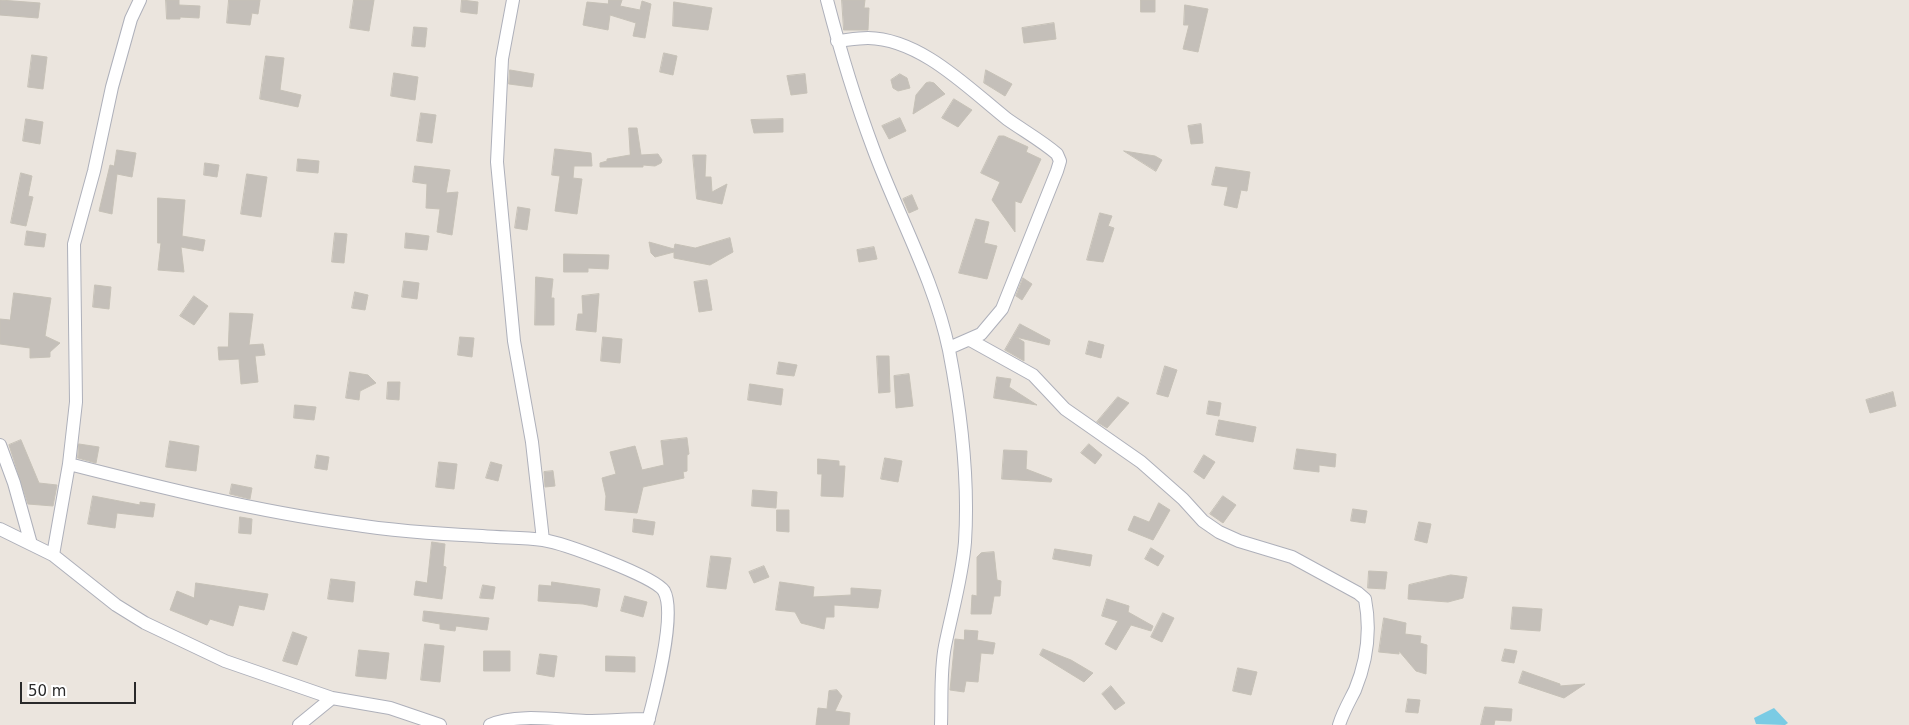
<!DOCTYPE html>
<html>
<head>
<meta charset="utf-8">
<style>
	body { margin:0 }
	#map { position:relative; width:1909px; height:725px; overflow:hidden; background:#ebe5de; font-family:"DejaVu Sans",sans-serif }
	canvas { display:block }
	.scale { position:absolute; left:20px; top:682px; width:116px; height:22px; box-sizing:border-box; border:2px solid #2a2a2a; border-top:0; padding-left:6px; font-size:15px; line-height:18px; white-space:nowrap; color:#2a2a2a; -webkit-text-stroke:4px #fff; paint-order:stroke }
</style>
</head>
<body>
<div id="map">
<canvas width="1909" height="725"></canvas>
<div class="scale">50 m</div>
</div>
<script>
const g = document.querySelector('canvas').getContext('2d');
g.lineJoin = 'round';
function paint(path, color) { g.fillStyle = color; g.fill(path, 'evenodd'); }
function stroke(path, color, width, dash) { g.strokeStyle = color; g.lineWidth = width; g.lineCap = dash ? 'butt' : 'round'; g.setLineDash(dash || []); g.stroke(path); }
const water = new Path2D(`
	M1774,708L1788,723L1785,725L1756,724L1754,718Z`);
const building = new Path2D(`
	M0,0L40,3L38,18L0,15Z
	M166,0H179V5L200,6L199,18L180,17V19H167Z
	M229,0H260L258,14L252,13L250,25L227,23Z
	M354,0H374L369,31L350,28Z
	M462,0L478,2L477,14L461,12Z
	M609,0H622L620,6L640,10L642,1L651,4L645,38L633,36L636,23L610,15L608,30L583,25L587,2L608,4Z
	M842,0H865L864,8H869L868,30H844Z
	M1141,0H1155V12H1141Z
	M674,2L712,8L708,30L673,26Z
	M1185,5L1208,9L1198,52L1183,49L1189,25H1184Z
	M1054,23L1056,39L1024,43L1022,28Z
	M414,27L427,28L425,47L412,46Z
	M664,53L677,56L673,75L660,72Z
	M32,55L47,57L43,89L28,87Z
	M266,56L284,58L280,90L301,95L298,107L260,99Z
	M510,70L534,74L532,87L509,84Z
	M986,70L1012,84L1005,96L984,83Z
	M394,73L418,77L415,100L391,96Z
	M805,74L807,93L791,95L787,76Z
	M900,74L907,78L910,88L898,91L893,88L891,80Z
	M930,82L934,83L945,94L913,114L916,95L926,83Z
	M954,99L972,110L958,127L942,118Z
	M421,113L436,115L432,143L417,141Z
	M900,118L906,131L889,139L882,126Z
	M26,119L43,122L40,144L23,141Z
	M783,119V132L754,133L751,120Z
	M1201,124L1203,143L1191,144L1188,126Z
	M629,128H637L641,155L658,154L662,160L661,163L655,166L643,165V167H600V163L607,161V159L630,155Z
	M999,136H1004L1028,147L1026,152L1041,159L1021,203L1015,201V232L992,200L1000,182L981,173Z
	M555,149L591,153L592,166H574L573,178L582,179L577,214L555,211L560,176L552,175Z
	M117,150L136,153L132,177L117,174L112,214L99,211L110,165L114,166Z
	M1124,151L1155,156L1162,160L1156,171Z
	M693,155H706L705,177H711L712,192L727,184L722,204L697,199Z
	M298,159L319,161L318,173L297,171Z
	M205,163L219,165L217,177L204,175Z
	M415,166L450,170L446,193L458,192L452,235L437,232L440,209L426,208L427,184L413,182Z
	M1216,167L1250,172L1247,191L1241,190L1237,208L1224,205L1228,187L1212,185Z
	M21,173L32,176L28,196L33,197L26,226L11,223Z
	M247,174L267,177L261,217L241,214Z
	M912,195L918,209L909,213L903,199Z
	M158,198L185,200L182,236L205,240L203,251L181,247L184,272L158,270L161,243H158Z
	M518,207L530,209L527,230L515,228Z
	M1100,213L1112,216L1108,226L1114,228L1103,262L1087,260Z
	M976,219L989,222L984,243L997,246L987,279L959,273Z
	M27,231L46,234L44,247L25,245Z
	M335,233L347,234L344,263L332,262Z
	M406,233L429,236L427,250L405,248Z
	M730,238L733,252L710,265L674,258V252L655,257L651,253L649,242L674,249L675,244L695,248Z
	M874,247L877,259L859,262L857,250Z
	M564,254L609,255L608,269L588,268V272H564Z
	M536,277L553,279L551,298H554V325H535Z
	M1023,278L1032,284L1022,300L1016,296Z
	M707,280L712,310L699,312L694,282Z
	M404,281L419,283L417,299L402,297Z
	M95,285L111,287L109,309L93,307Z
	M355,292L368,295L365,310L352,308Z
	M14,293L51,298L45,336L60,343L50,352V357L30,358V348L0,344V319L10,320Z
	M599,294L596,332L576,330L578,314H583L582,296Z
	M194,296L208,306L194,325L180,316Z
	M230,313L253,314L249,345L263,344L265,355L255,356L258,382L241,384L239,359L219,360L218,347H228Z
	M1020,324L1050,340L1049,345L1016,337L1024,342V361L1005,350Z
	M460,337L474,338L472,357L458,355Z
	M603,337L622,339L620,363L601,361Z
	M1089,341L1104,345L1101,358L1086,354Z
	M877,356H889L890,392L879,393Z
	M779,362L797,365L794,376L777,374Z
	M1165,366L1177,370L1168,397L1157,394Z
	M350,372L368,375L376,383L360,391L359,400L346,398Z
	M909,374L913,406L896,408L894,376Z
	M997,377L1011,379L1009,387L1037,405L994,398Z
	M388,382H400L399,400L387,399Z
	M750,384L783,389L781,405L748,400Z
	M1893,392L1896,406L1870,413L1866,400Z
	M1118,397L1129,403L1107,428L1097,422Z
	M1209,401L1221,403L1219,416L1207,414Z
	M295,405L316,407L314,420L294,418Z
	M1219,420L1256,427L1253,442L1216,435Z
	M687,438L689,454L687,455V471L683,472L684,478L643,487L637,513L605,510L606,496L602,478L616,474L610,452L635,446L642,470L664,465L661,441Z
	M21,440L39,483L57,485L53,506L28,504L9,445Z
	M170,441L199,446L196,471L166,467Z
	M79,444L99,447L96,463L78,458Z
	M1089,444L1102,455L1095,464L1081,453Z
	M1297,449L1336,454L1335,467L1319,465V472L1294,469Z
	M1004,450L1027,451L1026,469L1052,479L1051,482L1002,479Z
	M317,455L329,457L327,470L315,468Z
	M1204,455L1215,462L1204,479L1194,472Z
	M885,458L902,461L898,482L881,479Z
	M818,459L839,461V466H845L843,497L821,496L822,474H818Z
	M439,462L457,464L454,489L436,487Z
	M491,462L502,465L498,481L486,478Z
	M553,471L555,486L545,487L544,472Z
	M232,484L252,488L250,499L230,494Z
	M753,490L777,492L776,508L752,506Z
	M93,496L140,505V502L155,504L153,517L117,513L115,528L88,524Z
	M1223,496L1236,505L1223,523L1210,514Z
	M1159,503L1170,510L1153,540L1128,530L1134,516L1149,522Z
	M1353,509L1367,511L1365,523L1351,521Z
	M777,510H789V532L777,531Z
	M240,517L252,519L251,534L239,533Z
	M634,519L655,522L653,535L633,532Z
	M1419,522L1431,524L1427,543L1415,540Z
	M432,542L445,544L443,566L446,567L442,599L414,595L416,581L427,583Z
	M1151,548L1164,556L1158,566L1145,559Z
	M1055,549L1092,555L1090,566L1053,559Z
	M994,552L997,580L1001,581L1000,596H994L991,614H971L972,595L977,596V557L981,553Z
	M711,556L731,558L726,589L707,587Z
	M764,566L769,577L754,583L749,572Z
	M1369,571L1387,572L1385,589L1368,588Z
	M1451,575L1467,577L1463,598L1448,602L1408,599L1409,585Z
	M331,579L355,582L353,602L328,599Z
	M552,582L600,589L597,607L583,604L538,601L539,585L551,586Z
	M780,582L814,587L813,597L851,595V588L881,590L878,608L834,605V617H826L824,629L801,623L795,612L776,610Z
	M196,583L268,594L264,610L239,605L233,626L210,619L207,625L170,610L177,591L194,598Z
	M483,585L495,587L493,599L480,598Z
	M625,596L647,602L643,617L621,611Z
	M1107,599L1129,606L1128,612L1153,626L1151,631L1131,625L1116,650L1105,644L1118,621L1102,616Z
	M1513,607L1542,609L1540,631L1511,629Z
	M424,611L489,618L487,630L456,626L455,631L440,629V624L423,621Z
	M1163,613L1174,618L1162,642L1151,637Z
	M1384,618L1406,623L1405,634L1421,636L1420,643L1427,645L1426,674L1416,671L1399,651V654L1379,652Z
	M965,630L978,631L977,640L995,643L993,654L981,653L978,682L966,681L964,692L950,690L955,639L964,640Z
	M293,632L307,637L297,665L283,661Z
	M425,644L444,646L440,682L421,680Z
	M1043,649L1071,660L1093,673L1084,682L1040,655Z
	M1505,649L1517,651L1514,663L1502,661Z
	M359,650L389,653L386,679L356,676Z
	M484,651H510V671H484Z
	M540,654L557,656L554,677L537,674Z
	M606,656L635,657V672L606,671Z
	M1238,668L1257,672L1251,695L1233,691Z
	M1523,671L1560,684V686L1585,684L1564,698L1519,683Z
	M1111,686L1125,703L1115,710L1102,694Z
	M837,690L842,696L835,711L850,713L849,725H816L818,708L827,709L829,691Z
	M1408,699L1420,700L1418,713L1406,712Z
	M1485,707L1512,709L1511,721L1495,720L1494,725H1481Z`);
const street = new Path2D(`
	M513,0L502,59L497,162L514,341L532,442L543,540
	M827,0C840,50 855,100 873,148C898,216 934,279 949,350C961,412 969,479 965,542C962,578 952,611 945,646C940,671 942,699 941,725
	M837,41C847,40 858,38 868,38C921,39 968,88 1007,119C1024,131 1042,141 1057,154L1060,161L1057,171L1002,309L981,334L949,348
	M970,340L1033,375L1065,409L1141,462L1183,499L1203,521L1219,532L1239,541L1292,557L1358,593L1365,599C1371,630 1367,661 1355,690C1349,702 1343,712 1339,725
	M0,445L14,483L31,544
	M69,464C163,488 255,511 350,524C394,531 438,534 482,536C502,538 523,537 543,540C563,543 654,576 664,591C677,614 654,699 647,725
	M0,529L53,555L116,605L145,623L225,661L332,698L390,708L440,725
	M53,555L69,464L76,402L74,244L94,171L112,87L131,19L140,0
	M299,725L332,698
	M490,725C515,713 559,720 586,721C607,721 628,719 649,719`);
paint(water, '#7acbe4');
paint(building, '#c4bfb9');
stroke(building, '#c6c1b7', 1);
stroke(street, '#aeb0ba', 14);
stroke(street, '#fff', 12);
</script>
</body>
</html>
